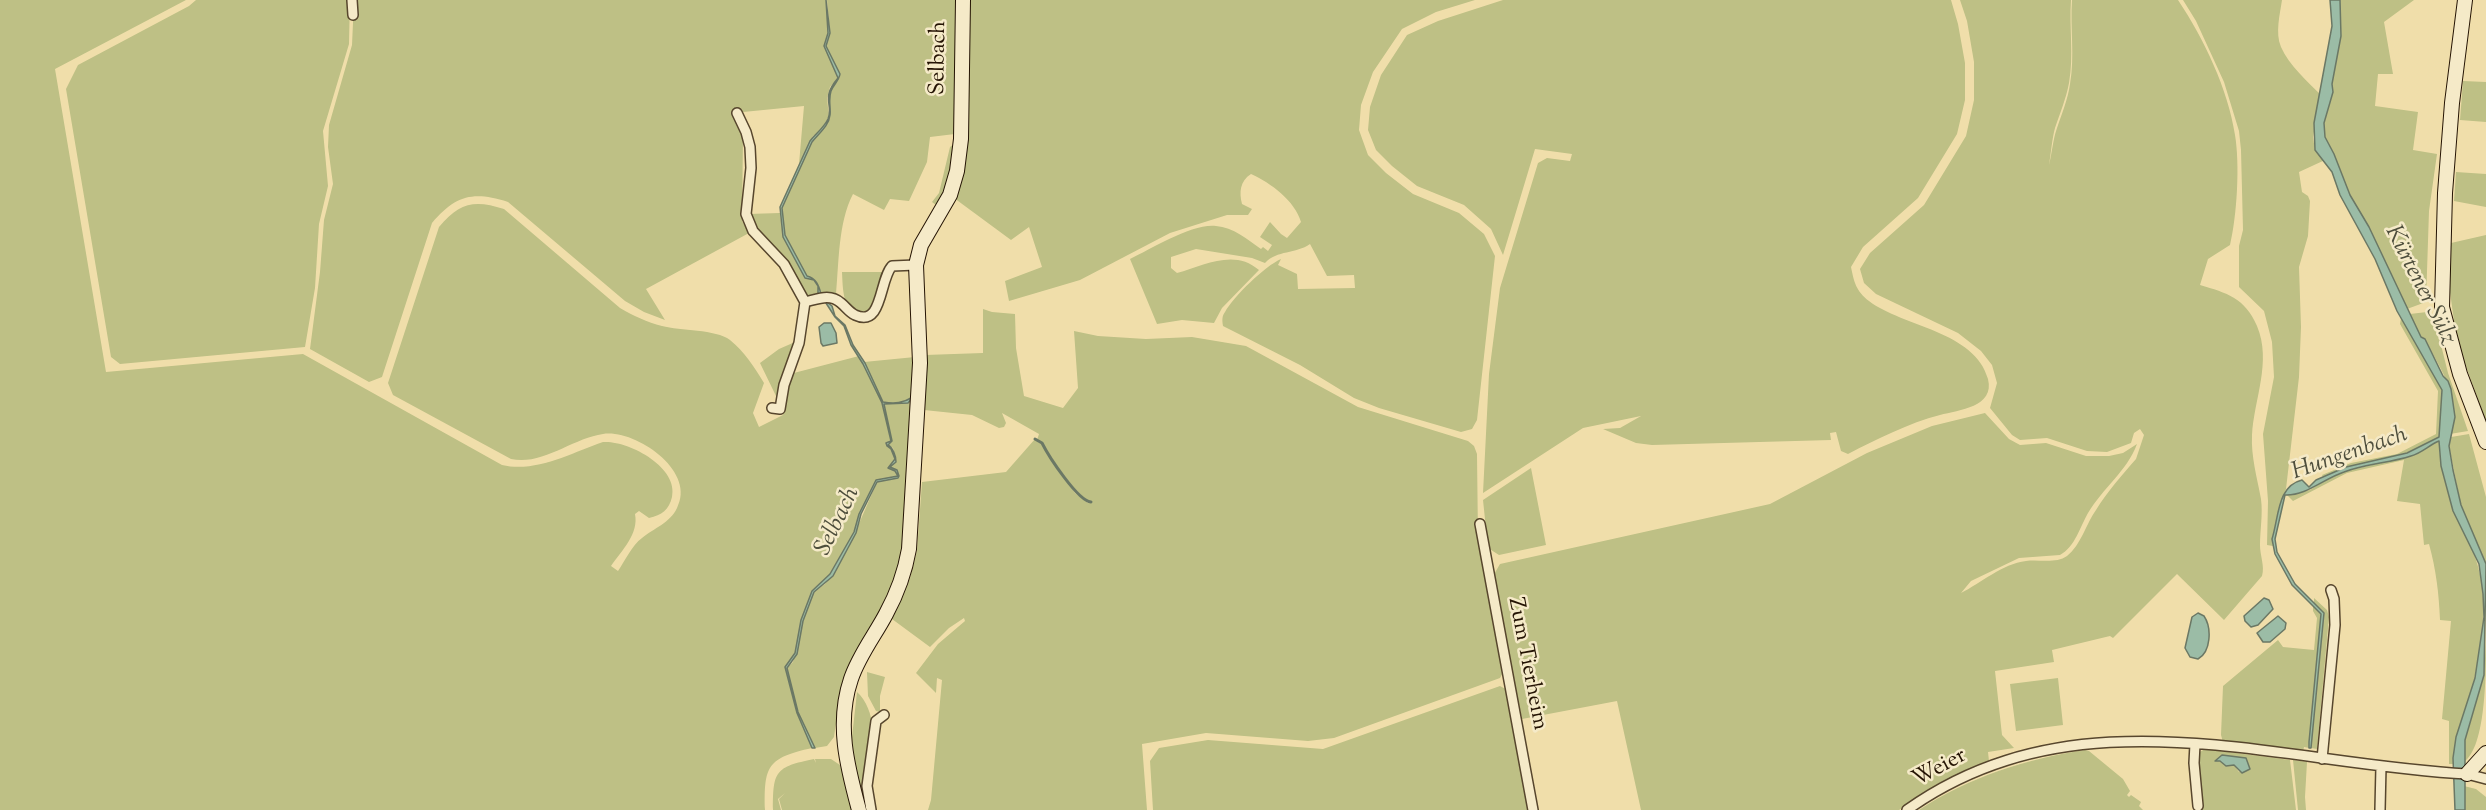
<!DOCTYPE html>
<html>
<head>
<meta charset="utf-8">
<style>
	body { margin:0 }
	canvas { display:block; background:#f0deaa }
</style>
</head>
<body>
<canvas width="2486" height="810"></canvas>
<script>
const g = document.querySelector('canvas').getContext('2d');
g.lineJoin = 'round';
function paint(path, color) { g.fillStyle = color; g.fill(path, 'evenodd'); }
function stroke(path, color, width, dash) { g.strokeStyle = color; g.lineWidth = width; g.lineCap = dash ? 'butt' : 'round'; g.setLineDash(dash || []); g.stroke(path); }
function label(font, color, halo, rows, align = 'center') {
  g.font = font + ' "Sorts Mill Goudy",serif'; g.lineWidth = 5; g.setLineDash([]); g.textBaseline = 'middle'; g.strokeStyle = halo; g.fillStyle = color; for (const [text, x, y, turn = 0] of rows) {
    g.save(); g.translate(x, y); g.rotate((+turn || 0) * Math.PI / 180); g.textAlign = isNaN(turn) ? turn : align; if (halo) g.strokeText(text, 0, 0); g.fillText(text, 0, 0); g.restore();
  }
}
const green = new Path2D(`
	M0,0H186L55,69L106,372L303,354L502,465C536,473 571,453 603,442C628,440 679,467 672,497C669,510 662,515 649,518L639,511L635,514C639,534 622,550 611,566L618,571C625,561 632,545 642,538C654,528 670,523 677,508C697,471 635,429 603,434C573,438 542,466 511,459L393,395L388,383L439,227C459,203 474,199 504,209L620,308C634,316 647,322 662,326C680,331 716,329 730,340C744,351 755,368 764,383L753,413L759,427L783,415L786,385L790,374L859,356L882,403L891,441L887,445L891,449L895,459L888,468L896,471L898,476L876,481L859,514L854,532L830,574L812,591L801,620L795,653L785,667L800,719L812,748C767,758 764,766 765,810H0Z
	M196,0H350L349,44L323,131L328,186L319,224L315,288L305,347L120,364L111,357L66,89L78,65L189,6Z
	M354,0H826L828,33L824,46L838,78L830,87L827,98L829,117L819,133L813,136L799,164L804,106L733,113L743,136L742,221L749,233L646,289L665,320L644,312L625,301L508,202C473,191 456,195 432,223L382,377L369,382L310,349L320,272L324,220L333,184L328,147L329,125L352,45Z
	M827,0H957L955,134L930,137L927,162L909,201L890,199L884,210L853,194C838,223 839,263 836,294L826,293L821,294C819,286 817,278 807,277L785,235L782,208L812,142C818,134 829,126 830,115C831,107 828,100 831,91C833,84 839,81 840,74L826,46L830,33Z
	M970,0H1475L1436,12L1402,29L1373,72L1361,105L1359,130L1368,155L1386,173L1413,194L1459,213L1484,234L1495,256L1477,420L1472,429L1461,432L1379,408L1354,398L1300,365L1223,326C1222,320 1222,316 1225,312C1234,296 1265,266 1281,259L1278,265L1297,274L1298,289L1355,288L1354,275L1327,276L1310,244C1296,254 1277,250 1265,263L1252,258L1196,249L1171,257V268L1177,273C1203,266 1234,248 1259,270L1222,308L1214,323L1182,320L1157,324L1130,259C1151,249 1193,223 1216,226C1233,227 1248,240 1261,249L1263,247L1268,251L1272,245L1260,237L1270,222L1281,234L1287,238L1301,222C1295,201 1271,183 1251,174C1240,181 1239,192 1242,204L1252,209L1248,215H1227L1170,233L1080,280L1009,301L1005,281L1042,267L1029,227L1011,240L954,198Z
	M1503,0H1951L1958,24L1965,63V100L1957,134L1918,198L1863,247L1851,267C1854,282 1856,291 1869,301C1903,327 1975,331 1988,379C1995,407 1959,410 1940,415C1909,423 1877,439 1848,454L1841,451L1836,432L1830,433L1831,440L1652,445L1636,443L1603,429L1620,428L1641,416L1583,428L1483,493L1489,374L1500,288L1538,163L1547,158L1570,161L1572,154L1535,149L1503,255L1491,229L1464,205L1417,186L1392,166L1376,150L1368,130L1370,107L1381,75L1407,35L1438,21Z
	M1960,0H2071C2069,28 2074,55 2069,83C2066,99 2060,113 2055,128C2052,139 2051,153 2049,165C2052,153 2053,139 2057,128C2062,113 2068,99 2070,84C2075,56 2070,28 2072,0H2178C2204,39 2228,89 2235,135C2240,165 2237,216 2230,245L2208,259L2200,285C2227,293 2245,298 2257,326C2272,362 2254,399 2252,435C2251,457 2257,477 2261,499C2263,514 2260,530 2260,545C2260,556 2265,566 2262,576L2224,620L2177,574L2113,638L2110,636L2052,650L2054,662L1995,671L2002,735L2014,748L1988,752L1989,761L1945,782L1899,810H1641L1617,701L1522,719L1493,576L1500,564L1770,504L1867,453L1932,426L1985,413L2009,439L2020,445L2046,443L2086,456H2109L2123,453L2137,444C2127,471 2103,488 2088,513C2080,527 2075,547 2060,555L2019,558L1971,581L1961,593C1981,583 2002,564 2026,561C2038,559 2056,564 2067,556C2081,545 2086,524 2096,510C2107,492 2122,475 2136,459L2144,435L2140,429L2134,433L2131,443L2107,452L2087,451L2047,438L2020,440L2012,435L1990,408L1997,383L1992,365L1981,351L1958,333L1876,294L1864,283L1860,269L1870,253L1924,205L1966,136L1974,100V62L1967,21Z
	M2183,0H2282C2280,14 2275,33 2281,47C2289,65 2307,81 2321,95L2313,137L2315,150L2325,160L2299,172L2302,192L2308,196L2310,201L2308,236L2299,267L2301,327L2299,377L2286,489L2272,539L2273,546L2267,545L2268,501L2263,434L2274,377L2272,342L2264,311L2239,287V246L2243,230L2241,150L2239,131L2224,82L2196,21Z
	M2340,0H2414L2384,22L2393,74H2378L2375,106L2418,112L2413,150L2437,154L2429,211L2426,302L2407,309L2369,227L2350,195L2334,154L2325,137L2324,123L2333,92L2332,84L2341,36Z
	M2463,81L2486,82V122L2460,120Z
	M954,144C954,165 949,188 936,205L932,202L939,193L950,147Z
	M2456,172L2486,174V207L2454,201Z
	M780,213L783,237L805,278L814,280L818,286V295L806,296L756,230L748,214Z
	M2486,235V421L2457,342L2449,285L2451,243Z
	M842,272H883L876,301L868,312C842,318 843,290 842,272Z
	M983,309L992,312L1015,314L1016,348L1024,396L1063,408L1078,388L1074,331L1098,336L1146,339L1192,337L1246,346L1358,407L1468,441L1474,446L1477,454L1478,538L1505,669L1500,678L1334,738L1308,741L1206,733L1142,744L1147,810H928L931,800L942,680L937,678L936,693L916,673L938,644L965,621L964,618L949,628L930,647L892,619L910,578L917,550L922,482L1006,472L1035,439L1042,444L1075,493L1088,503L1092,502C1078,499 1050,457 1043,443L1037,440L1039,434L1002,413L1006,423L1004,427L999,428L972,415L924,410L925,355L983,353Z
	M2427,312L2434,317L2448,373L2468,431L2450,434C2461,395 2442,373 2425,339L2421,337L2410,314Z
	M2401,318L2442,390L2439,438L2407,453L2346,467L2323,477L2322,475L2351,463L2397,454L2436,434L2438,391L2400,324Z
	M795,342L779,385L778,396H776L760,363L779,349Z
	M915,357L913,397C904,404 894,404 883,402L864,362Z
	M913,399L903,549L897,574L886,601L853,660L841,688L834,737L827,746L815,748L798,712L787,668L793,662L803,621L814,592L825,584L848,549L877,482L899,476L897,470L890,467L896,459L893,448L888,445L892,441L884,403H908Z
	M2469,434L2486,497V564L2461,505L2449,446L2451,437Z
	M2439,441C2439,494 2479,540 2483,594C2486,631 2477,671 2467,707C2462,724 2453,746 2453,764H2449V721L2442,719L2451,621L2440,620C2439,594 2436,569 2429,544L2424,545L2420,504L2397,501L2404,460L2347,473L2293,501L2287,495L2310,490L2332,476L2346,471L2412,456Z
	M1531,468L1546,545L1499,555L1488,548L1483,500Z
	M2314,598L2327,610L2329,617L2317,749L2311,748L2324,613L2314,603Z
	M2313,606L2321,614L2309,748L2304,747L2303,752L2223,742L2221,735L2223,686L2278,640L2283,647L2314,650L2317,618L2313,611Z
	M2486,643C2486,674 2486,747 2464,762L2465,740L2484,675Z
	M867,672L885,677L880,696V712L876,711L868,696Z
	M2058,678L2063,725L2016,731L2010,684Z
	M1500,686L1509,691L1530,810H1153L1150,761L1159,748L1208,740L1323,749Z
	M857,692C867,701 871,714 873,728L867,810L854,763L852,737Z
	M2205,749L2290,760L2296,810H2201L2196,763L2198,753ZM2220,757L2246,758L2247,765L2239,772L2234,765L2216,760Z
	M2085,750L2089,751L2123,779L2130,791L2127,795L2129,797L2131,795L2141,802L2139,806L2143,810H1919C1969,777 2026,759 2085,750Z
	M814,759L816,763L815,759H831L840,765L853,810H782L779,799L785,793L778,799L781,810H773C773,771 775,767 814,759Z
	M2293,760L2307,762L2305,797L2306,810H2298Z
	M2464,786L2476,789L2486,797V810H2465Z`);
const water = new Path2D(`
	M826,0L830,33L826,46L840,74C839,81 833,85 831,91C828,100 831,107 830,115C829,126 818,134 812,142L782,208L785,235L807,276C816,278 819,286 821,294L818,295V286L814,280L805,278L783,237L780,207L810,141C816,133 823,129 828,119C834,104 820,99 838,78L824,46L828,33Z
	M2330,0H2340L2341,36L2332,84L2333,92L2324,123L2325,137L2334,154L2350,195L2369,227L2421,337L2425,339L2443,376L2448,381L2451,389L2455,417L2449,446L2453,470L2461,505L2486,564L2484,675L2465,740V810H2455L2453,758L2456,737L2475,678L2484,617L2483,594L2479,564L2453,511L2441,466L2439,441C2429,445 2422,453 2411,456C2389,463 2365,464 2344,472C2323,479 2306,496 2285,495L2275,539L2277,552L2295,584L2324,613L2311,748H2309V742L2321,614L2292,585L2275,554L2272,539C2279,517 2277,486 2302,480L2309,487L2316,480L2346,467L2407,453L2439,437L2442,390L2397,311L2375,259L2340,195L2332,172L2315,150L2314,123L2332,26Z
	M824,300L832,306L835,316L845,325L853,345L865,363L883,402C895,404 903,403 913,397L908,403L884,404L892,441L888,445C893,448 896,456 896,462L890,467L897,470L899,476L898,478L877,482L861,514L856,533L833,576L814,592L803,621L797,654L787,668L798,712L815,748H812L797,713L785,667L795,653L801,620L812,591L830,574L854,532L859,514L876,480L898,476L895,471L888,468L895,459L891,449L887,446L886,443L891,441L882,403L863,364L851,345L844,326L835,317Z
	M824,323H831L836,333L837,343L823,346L821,343L819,327Z
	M2264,598L2269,600L2273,609L2258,625L2251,627L2245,621L2244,616Z
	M2198,613L2204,616C2212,628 2211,652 2198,659L2190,657L2185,648L2192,617Z
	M2278,616L2286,623L2285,629L2270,642H2263L2257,633Z
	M2222,755L2246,758L2250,769L2242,773L2234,765L2226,766L2220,761H2215Z`);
const stream = new Path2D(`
	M1035,439L1042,443C1049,457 1078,501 1091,502`);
const street = new Path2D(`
	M352,0L353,15
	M737,113L746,132L750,147L751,168L746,214L753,231L784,264L805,302
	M772,408L780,409L784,385L799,343L805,302C818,299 830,293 841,303C846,307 849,312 855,315C883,328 879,280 892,266L916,265
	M1480,524L1533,810
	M2195,744L2194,763L2198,806
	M2322,759L2335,625L2334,599L2331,590
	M871,810L867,786L876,721L884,715
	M1907,810C2079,688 2277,764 2467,774L2486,779
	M2380,810L2381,766`);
const secondary = new Path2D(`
	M2465,0L2452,103L2445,193L2442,307L2460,374L2486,442
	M2467,774L2486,753
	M859,810C847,766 836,723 851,679C859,655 875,635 886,614C898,592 905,572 909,549L920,363L916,265L921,245L950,195L957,171L961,139L963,0`);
const streetNames = [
	["Selbach",940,58,-89],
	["Zum Tierheim",1526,664,79],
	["Weier",1940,769,-28]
];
const waterNames = [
	["Kürtener Sülz",2419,286,63],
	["Hungenbach",2350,455,-19],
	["Selbach",839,522,-64]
];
paint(green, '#bec085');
paint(water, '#9bbca6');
stroke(water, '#6b7865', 1.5);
stroke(stream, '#6b7865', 3);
stroke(street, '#57462d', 12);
stroke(secondary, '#241303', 16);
stroke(street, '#f5eac8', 9);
stroke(secondary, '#f5eac8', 14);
label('22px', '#241303', '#f5eac8', streetNames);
label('italic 24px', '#4e4e3c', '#f5eac8', waterNames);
</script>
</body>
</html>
